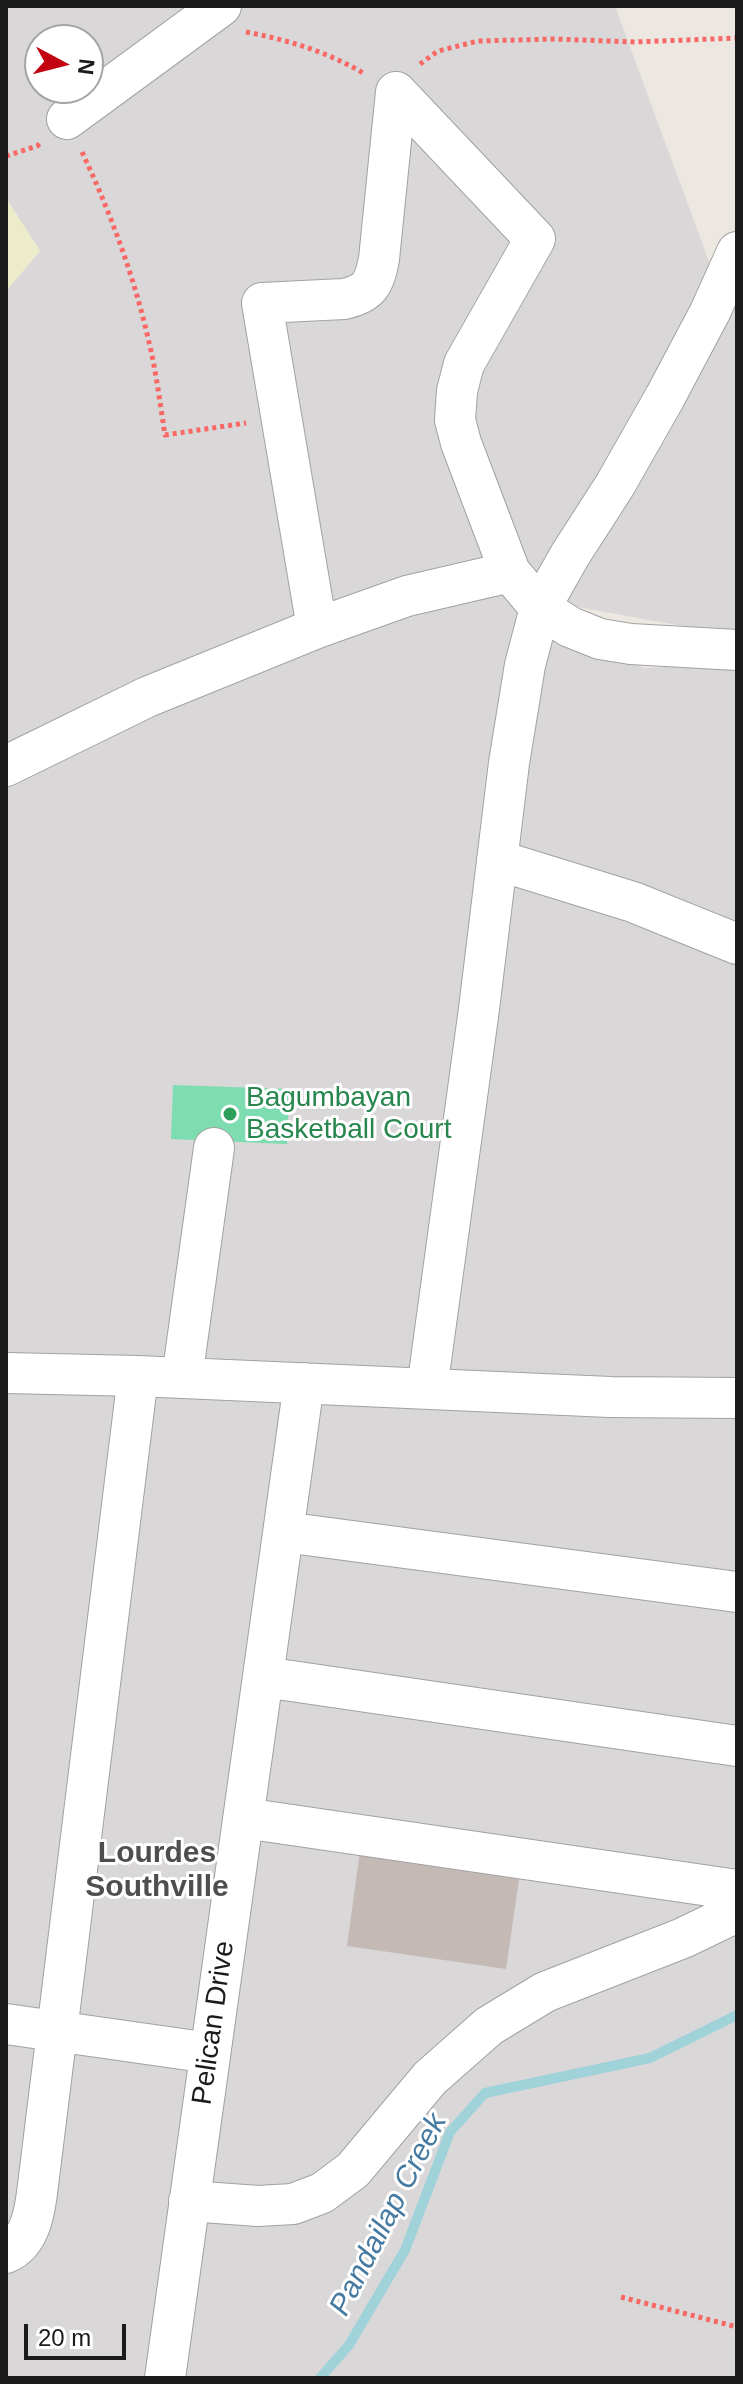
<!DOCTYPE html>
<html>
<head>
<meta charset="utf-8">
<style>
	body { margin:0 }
	#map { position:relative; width:743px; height:2384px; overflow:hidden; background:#ece7e0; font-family:Arial,sans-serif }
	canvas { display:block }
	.frame { position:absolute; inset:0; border:8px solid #1b1b1b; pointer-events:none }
	.north { position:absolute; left:24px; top:24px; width:80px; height:80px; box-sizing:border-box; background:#fff; border:2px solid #a4a4a4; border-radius:50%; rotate:97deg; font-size:22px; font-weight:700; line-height:32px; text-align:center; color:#1b1b1b }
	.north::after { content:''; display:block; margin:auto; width:28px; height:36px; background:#c30311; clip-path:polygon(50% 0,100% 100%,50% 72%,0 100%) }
	.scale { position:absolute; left:24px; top:2324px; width:102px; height:36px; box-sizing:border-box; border:4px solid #1b1b1b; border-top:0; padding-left:10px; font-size:24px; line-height:28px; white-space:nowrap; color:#1b1b1b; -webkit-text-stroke:6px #fff; paint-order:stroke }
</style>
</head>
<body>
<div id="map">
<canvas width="743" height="2384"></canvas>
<div class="frame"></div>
<div class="north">N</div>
<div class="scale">20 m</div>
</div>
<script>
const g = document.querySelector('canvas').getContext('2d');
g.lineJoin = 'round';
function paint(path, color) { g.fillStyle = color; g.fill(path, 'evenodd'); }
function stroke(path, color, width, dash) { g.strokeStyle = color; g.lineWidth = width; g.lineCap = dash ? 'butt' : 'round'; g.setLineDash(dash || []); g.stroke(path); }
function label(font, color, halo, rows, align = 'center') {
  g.font = font + ' Arial,sans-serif'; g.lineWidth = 6; g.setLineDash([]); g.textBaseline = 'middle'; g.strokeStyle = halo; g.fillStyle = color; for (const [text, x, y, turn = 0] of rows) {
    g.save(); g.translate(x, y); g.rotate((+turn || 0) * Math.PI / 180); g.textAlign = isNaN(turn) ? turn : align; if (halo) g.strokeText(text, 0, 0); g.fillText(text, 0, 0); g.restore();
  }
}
const residential = new Path2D(`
	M6,6H615L719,289L530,609L644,668L737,662V2378H6V291L40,251L6,198ZM40,40H88V88H40Z
	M737,289V636L556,603Z`);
const farmland = new Path2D(`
	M6,198L40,251L6,291Z`);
const pitch = new Path2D(`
	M173,1085L289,1089L287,1144L171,1139Z`);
const stream = new Path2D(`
	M320,2378L349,2345L405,2250L450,2132L485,2093L650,2058L737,2015`);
const building = new Path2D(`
	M360,1851L520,1873L506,1969L347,1946Z`);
const path = new Path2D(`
	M246,32C288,40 328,52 365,74
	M420,64L438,51L478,41L555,39L635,42L737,38
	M82,152C110,212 133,273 148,338C156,370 160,403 165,435L246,423
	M6,156L37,146L42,142
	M621,2297L737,2327`);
const minor = new Path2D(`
	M396,92L535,239L464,364L457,391L455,420L461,443L510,572L540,608L570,627L600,639L631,644L737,650
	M67,119L221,6
	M317,628L262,303L344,299C370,293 374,284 379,259L396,92
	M6,766L147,697L317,628L407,596L510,572
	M497,860L633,902L737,944
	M6,1373L138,1376L610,1397L737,1398
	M182,1378L214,1148
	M427,1389L479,1009L509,763L525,665L540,608L570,555L615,485L665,397L710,312L737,252
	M284,1532L737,1592
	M264,1677L737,1746
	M244,1818L737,1890
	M6,2024L210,2053
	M189,2201L258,2206L293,2204L322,2193L353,2170L430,2078L489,2026L545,1992L683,1938L737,1912
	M6,2253C36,2240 36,2197 40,2169L138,1376
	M165,2378L304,1383`);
const markers = [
	[230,1114,8,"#2e9e5b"]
];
const leisureNames = [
	["Bagumbayan",246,1098],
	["Basketball Court",246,1130]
];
const streetNames = [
	["Pelican Drive",214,2023,-82]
];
const neighbourhoodNames = [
	["Lourdes",157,1854],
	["Southville",157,1888]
];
const waterNames = [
	["Pandailap Creek",389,2215,-63]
];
paint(residential, '#d9d7d8');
paint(farmland, '#ececcb');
paint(pitch, '#7ddcb0');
stroke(stream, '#a0d2da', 10);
paint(building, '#c4b9b4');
stroke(minor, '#a2a2a2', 42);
stroke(path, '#f86966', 5, [4, 4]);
stroke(minor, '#fff', 40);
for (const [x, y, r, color] of markers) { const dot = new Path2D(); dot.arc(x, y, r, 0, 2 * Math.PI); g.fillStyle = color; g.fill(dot); stroke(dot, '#fff', 3); }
label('28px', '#27864d', '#fff', leisureNames, 'left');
label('28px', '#1b1b1b', '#fff', streetNames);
label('bold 30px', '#4e4e4e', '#fff', neighbourhoodNames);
label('italic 30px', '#467aa0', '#fff', waterNames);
</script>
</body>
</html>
